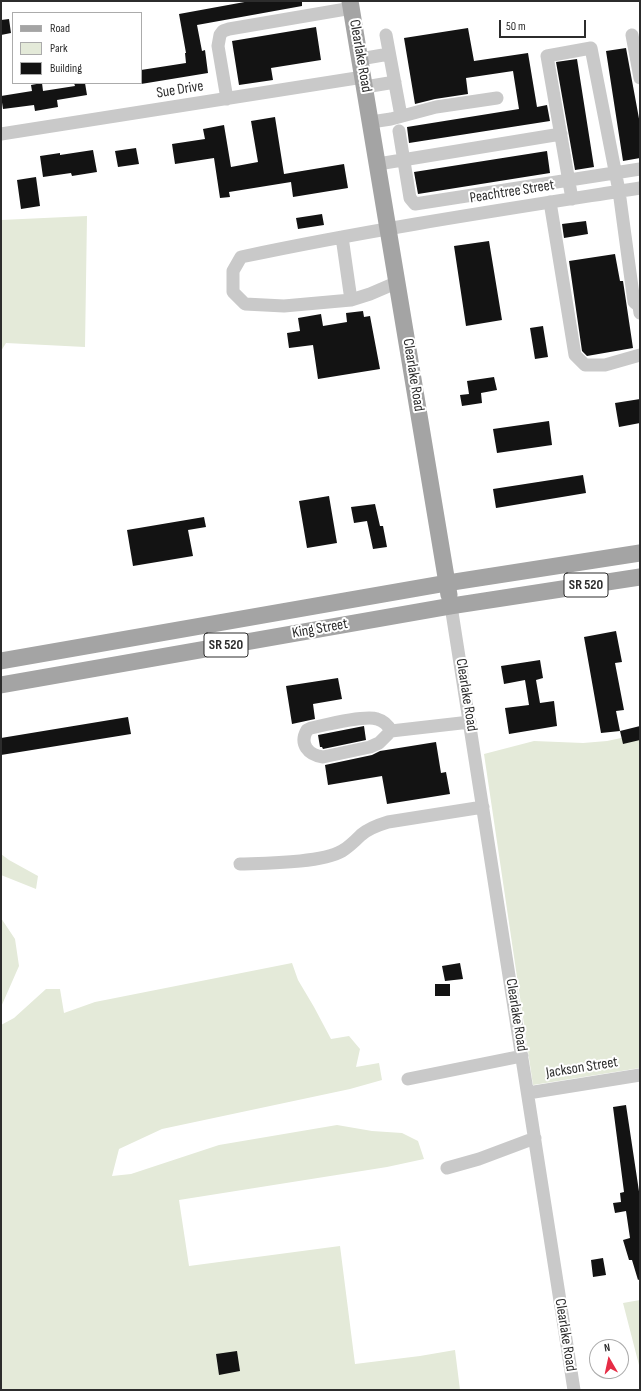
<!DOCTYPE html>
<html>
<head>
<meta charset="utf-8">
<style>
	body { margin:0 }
	#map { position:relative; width:641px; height:1391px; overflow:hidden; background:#fff; font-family:"Sofia Sans Condensed",sans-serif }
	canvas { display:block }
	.frame { position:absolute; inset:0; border:2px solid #2c2c2c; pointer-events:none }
	.legend { position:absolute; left:12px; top:12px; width:130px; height:72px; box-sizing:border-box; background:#fff; border:1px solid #ababab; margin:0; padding:5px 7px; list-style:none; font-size:12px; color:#2c2c2c }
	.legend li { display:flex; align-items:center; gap:8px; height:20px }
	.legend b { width:20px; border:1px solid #ababab }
	.north { position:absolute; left:589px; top:1339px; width:40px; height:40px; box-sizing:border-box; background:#fff; border:1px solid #ababab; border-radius:50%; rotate:351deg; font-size:11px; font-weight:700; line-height:16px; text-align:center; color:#2c2c2c }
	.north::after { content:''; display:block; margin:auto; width:14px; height:18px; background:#e62c45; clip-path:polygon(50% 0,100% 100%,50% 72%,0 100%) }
	.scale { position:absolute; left:499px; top:20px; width:87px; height:18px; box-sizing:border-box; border:2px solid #2c2c2c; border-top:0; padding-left:5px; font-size:12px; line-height:14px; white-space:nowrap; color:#2c2c2c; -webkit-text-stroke:3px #fff; paint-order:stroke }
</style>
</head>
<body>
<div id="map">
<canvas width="641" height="1391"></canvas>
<div class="frame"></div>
<ul class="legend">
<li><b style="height:5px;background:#a4a4a4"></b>Road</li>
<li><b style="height:11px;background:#e4ead9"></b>Park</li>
<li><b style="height:11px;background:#131313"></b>Building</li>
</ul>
<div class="north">N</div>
<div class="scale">50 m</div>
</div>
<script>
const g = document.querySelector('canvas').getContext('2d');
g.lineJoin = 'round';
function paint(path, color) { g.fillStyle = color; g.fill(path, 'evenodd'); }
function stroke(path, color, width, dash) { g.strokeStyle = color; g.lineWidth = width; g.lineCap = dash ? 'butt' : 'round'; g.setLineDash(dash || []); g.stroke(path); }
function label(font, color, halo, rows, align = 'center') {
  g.font = font + ' "Sofia Sans Condensed",sans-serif'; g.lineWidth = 4; g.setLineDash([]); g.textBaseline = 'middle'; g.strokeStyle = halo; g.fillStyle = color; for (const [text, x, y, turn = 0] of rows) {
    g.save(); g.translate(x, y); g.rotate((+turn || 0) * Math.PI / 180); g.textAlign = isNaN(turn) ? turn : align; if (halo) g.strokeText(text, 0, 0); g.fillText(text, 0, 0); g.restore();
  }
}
const green = new Path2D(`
	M87,216L85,347L6,343L1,351V220Z
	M640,734V1068L533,1085L484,754L534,741L583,743L607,741Z
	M1,854L9,860L38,876L36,889L1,875Z
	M1,918L15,939L19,966L1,1007Z
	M292,963L298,980L314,1007L331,1039L349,1036L360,1049L356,1067L379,1063L382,1080L350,1089L162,1129L119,1149L112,1176L131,1174L219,1145L337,1125L372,1131L402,1133L418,1141L424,1159L387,1167L179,1200L189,1266L340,1246L355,1364L420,1356L455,1350L460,1390H1V1025L14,1018L46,989H60L64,1013L95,1002Z
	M640,1300V1369L623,1303Z`);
const building = new Path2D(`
	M250,1H302V6L197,25L202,51L205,50L208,73L141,84V70L186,63L185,53H186L179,14Z
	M9,19L11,33L1,35V20Z
	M316,27L321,60L271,68L273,80L239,85L232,41Z
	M468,28L474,61L528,53L537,107L547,105L550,121L409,143L407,127L519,109L513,71L466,78L468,94L435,99L415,104L404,38Z
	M626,48L640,124V158L623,161L606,51Z
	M577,59L594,167L575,170L556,62Z
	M42,83L43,91L75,86L74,83H85L87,95L57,100L58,107L35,111L34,105L3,109L1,96L32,91L31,85Z
	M275,117L284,174L344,164L348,188L293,197L291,182L229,192L230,197L220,198L214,158L175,164L172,144L205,139L203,129L224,125L231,167L258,162L251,121Z
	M136,148L139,164L118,167L115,151Z
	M93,150L97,172L72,176L71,173L43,177L40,156L60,153V155Z
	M547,151L550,173L418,194L414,172Z
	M36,177L40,206L21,209L17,180Z
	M322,214L324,225L298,229L296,218Z
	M586,221L588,234L564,238L562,224Z
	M489,241L502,320L466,326L454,246Z
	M615,254L620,281H623L633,348L587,356L582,351L569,261Z
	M363,311L364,317L370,316L380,369L318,379L313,345L289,348L287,333L300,331L298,318L321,314L323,326L347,322L346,313Z
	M543,326L548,357L535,359L530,328Z
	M494,377L497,390L481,393L482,403L462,406L460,395L469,394L467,381Z
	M640,399V423L619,427L615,403Z
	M549,421L552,445L497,453L493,429Z
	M583,475L586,493L496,508L493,489Z
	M329,496L337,543L307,548L299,501Z
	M375,504L380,526H383L387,547L373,549L367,521L354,523L351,507Z
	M204,517L206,527L188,530L193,556L133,566L127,530Z
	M616,631L622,662L615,663L624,710L616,711L620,731L601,733L584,637Z
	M540,660L543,678L536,680L540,703L554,701L557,726L509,734L505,708L529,705L525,680L504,684L501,666Z
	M338,678L342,699L313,704L315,719L292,724L286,686Z
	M128,717L131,734L1,755V738Z
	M364,726L366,740L323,749L322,747H320L318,735Z
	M640,726V740L623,744L620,731Z
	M436,742L441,773L446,772L450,794L387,804L382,776L328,785L325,765L372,755L380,751Z
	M460,963L463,979L445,981L442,966Z
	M435,984H450V996H435Z
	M626,1105L640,1198V1279L638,1280L632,1260H629L623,1240L630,1238L626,1211L615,1213L613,1203L621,1202L620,1193L624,1192L613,1107Z
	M603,1258L606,1275L593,1277L591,1260Z
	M237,1351L240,1371L219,1375L216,1354Z`);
const minor = new Path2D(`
	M386,35L401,116
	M632,35L640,78
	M360,59L389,54
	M365,87L395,82
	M227,99L218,46L220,35L223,31L229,29L352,8
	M371,122L391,119L436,107L497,98
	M399,131L410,198L415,204L640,169
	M1,134L363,77
	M378,164L561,134
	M572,199L547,56L591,48L619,191L634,302L639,306L640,313
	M550,202L575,355L585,365H605L640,355
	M342,237L351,300
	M398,282L370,294L351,300L284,306L245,304L233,292V271L241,257C373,229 507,209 640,188
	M451,606L574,1390
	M391,731C388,725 384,721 377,719C365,715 325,725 311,728L307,730C299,744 308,755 323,757L370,747L379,743L391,731L470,722
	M240,864C266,863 321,863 342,851C349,847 355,841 361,835C369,828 378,825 388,822L483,807
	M408,1079L522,1056
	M528,1093L640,1075
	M447,1168L479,1159L535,1138`);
const major = new Path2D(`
	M350,1L449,595
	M1,661L447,583L640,553
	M1,685L451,606L640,577`);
const shields = [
	[586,585,44],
	[226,645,44]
];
const shieldNames = [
	["SR 520",586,585],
	["SR 520",226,645]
];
const streetNames = [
	["Clearlake Road",360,56,80],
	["Sue Drive",180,90,-9],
	["Peachtree Street",512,192,-9],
	["Clearlake Road",413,375,81],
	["King Street",320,629,-10],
	["Clearlake Road",466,695,81],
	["Clearlake Road",516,1015,81],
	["Jackson Street",582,1068,-9],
	["Clearlake Road",565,1335,81]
];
paint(green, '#e4ead9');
paint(building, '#131313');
stroke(minor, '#c9c9c9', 13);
stroke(major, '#a4a4a4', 17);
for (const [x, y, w] of shields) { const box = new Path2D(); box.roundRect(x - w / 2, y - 12, w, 24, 3); g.fillStyle = '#fff'; g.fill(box); stroke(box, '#2c2c2c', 1); }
label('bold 14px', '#2c2c2c', null, shieldNames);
label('15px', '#2c2c2c', '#fff', streetNames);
</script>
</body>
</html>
